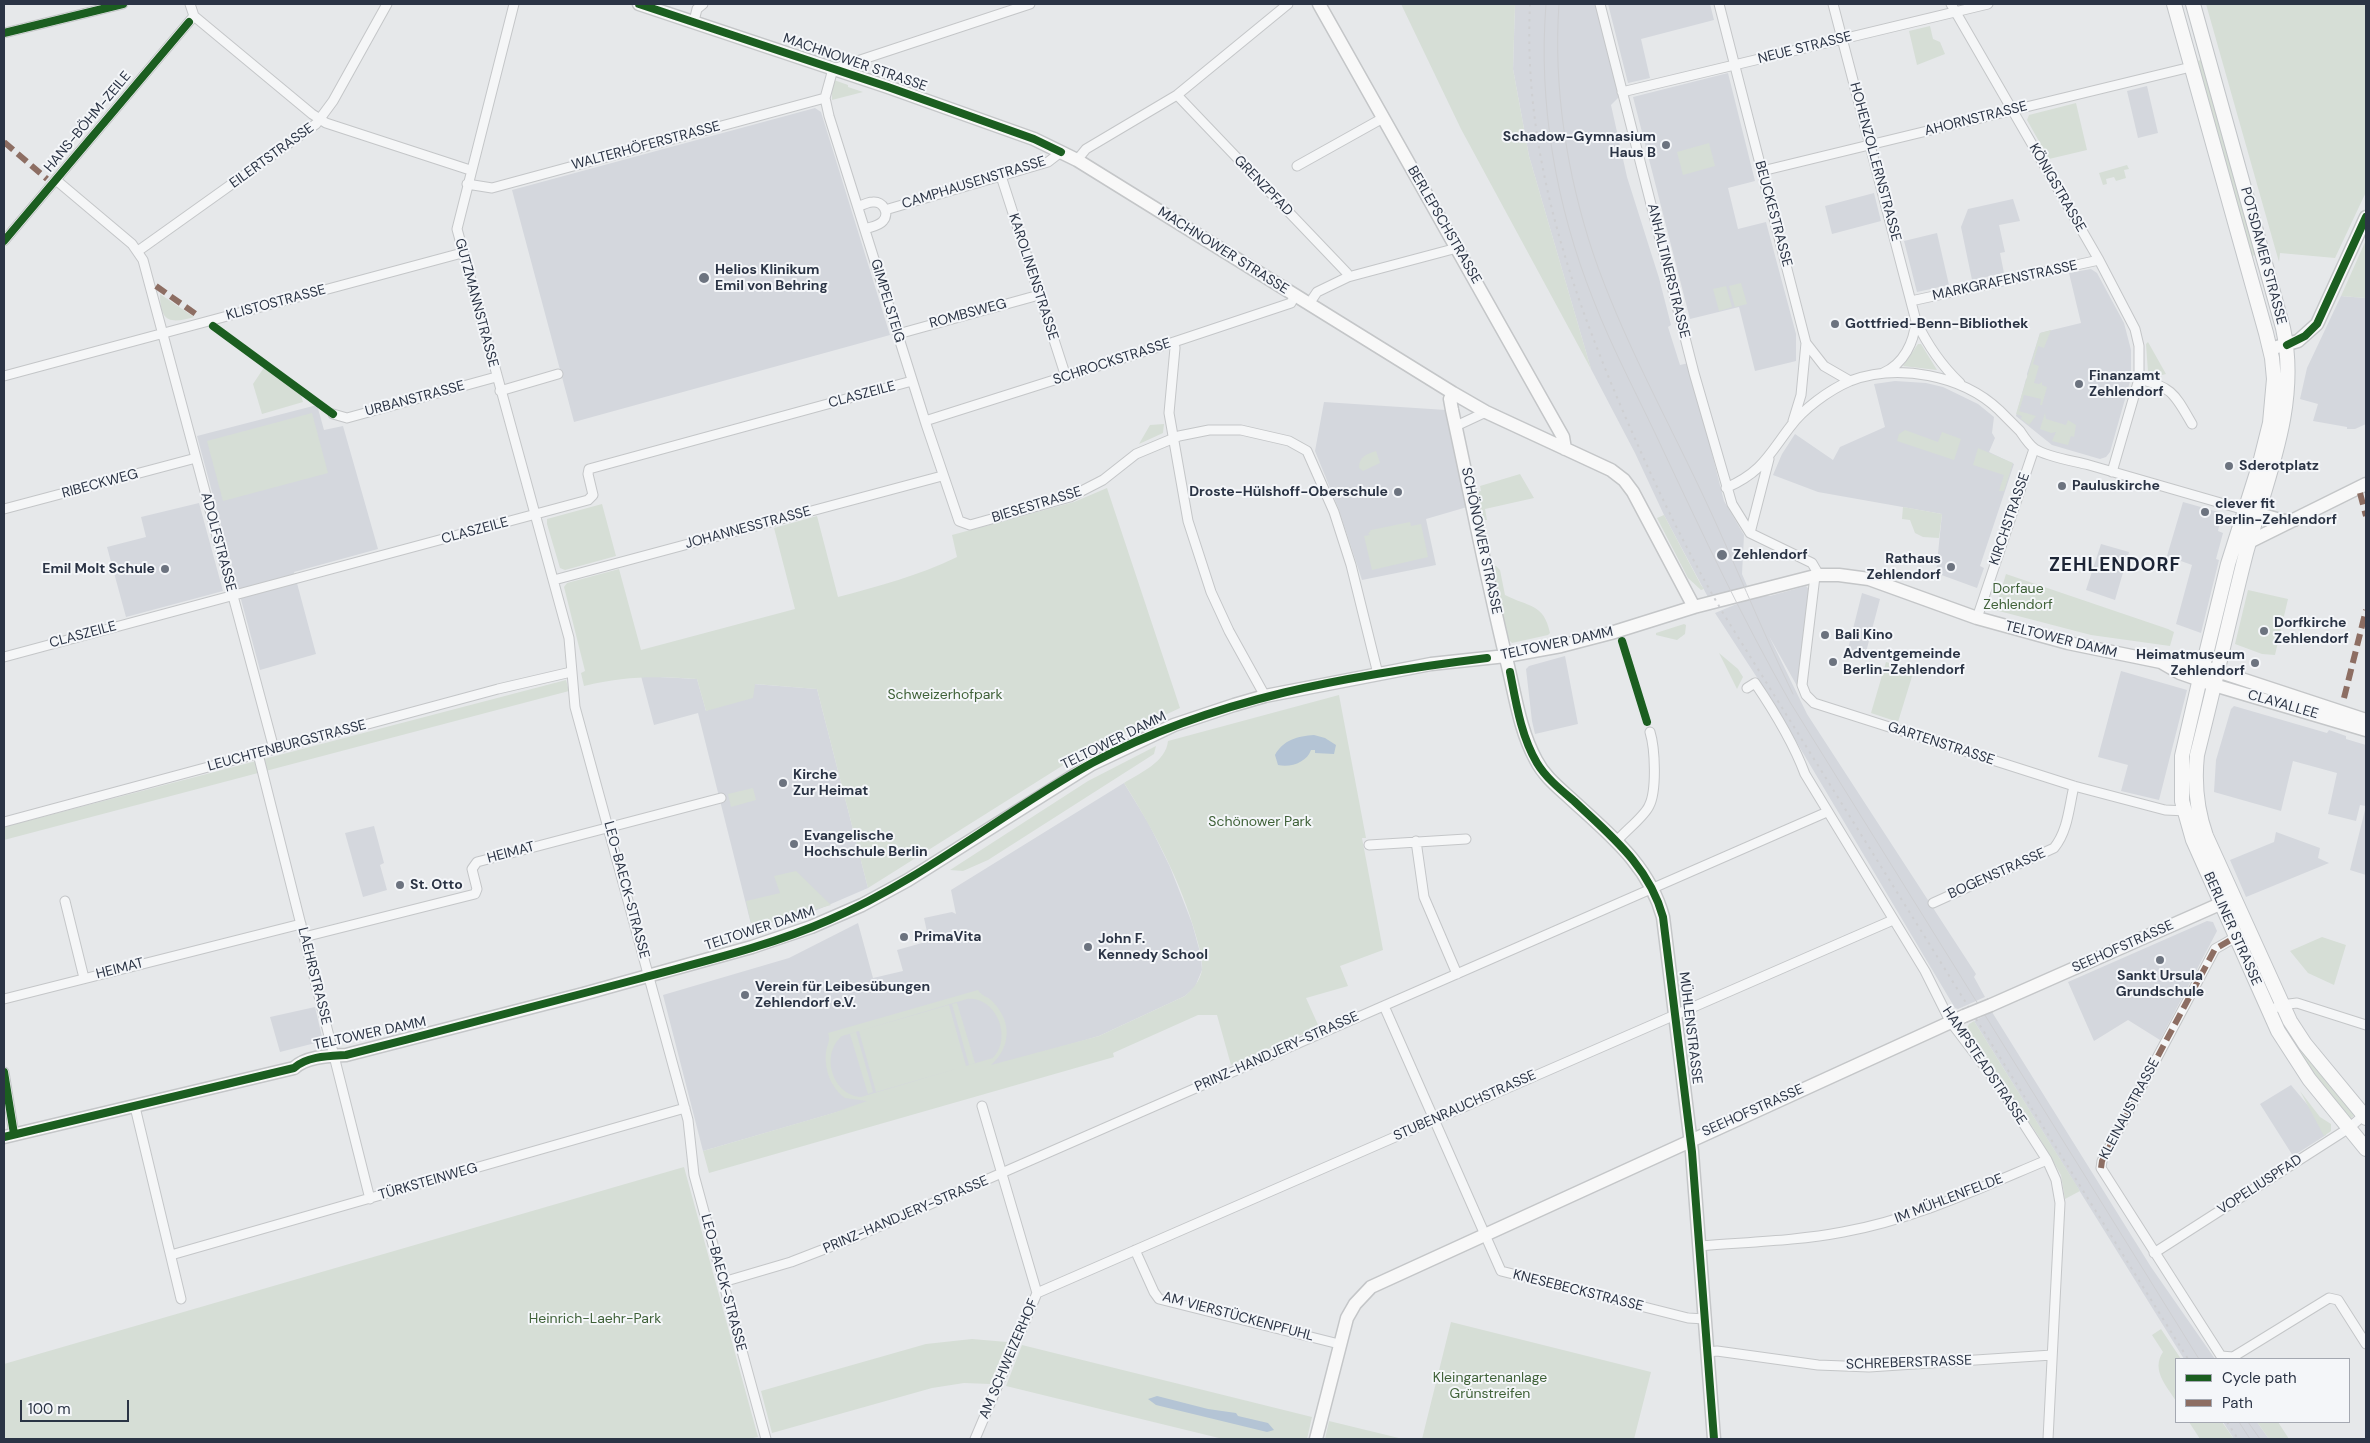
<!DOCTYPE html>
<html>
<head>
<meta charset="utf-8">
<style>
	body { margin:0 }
	#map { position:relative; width:2370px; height:1443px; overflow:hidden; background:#e6e8ea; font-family:"DM Sans",sans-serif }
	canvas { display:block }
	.frame { position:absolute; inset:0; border:5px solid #2b3445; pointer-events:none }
	.legend { position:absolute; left:2175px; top:1358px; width:175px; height:65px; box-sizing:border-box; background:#f4f6f9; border:1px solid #a4a8b1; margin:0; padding:6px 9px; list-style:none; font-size:15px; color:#2b3445 }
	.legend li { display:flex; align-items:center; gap:10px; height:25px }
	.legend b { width:25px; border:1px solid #a4a8b1 }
	.scale { position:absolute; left:20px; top:1400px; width:109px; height:22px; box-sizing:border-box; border:2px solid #2b3445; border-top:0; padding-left:6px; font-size:15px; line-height:18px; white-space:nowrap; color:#2b3445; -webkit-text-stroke:4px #f4f6f9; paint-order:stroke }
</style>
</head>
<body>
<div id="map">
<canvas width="2370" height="1443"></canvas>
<div class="frame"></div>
<ul class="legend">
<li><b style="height:6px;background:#1b5e20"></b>Cycle path</li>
<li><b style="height:6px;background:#8d6e63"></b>Path</li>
</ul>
<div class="scale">100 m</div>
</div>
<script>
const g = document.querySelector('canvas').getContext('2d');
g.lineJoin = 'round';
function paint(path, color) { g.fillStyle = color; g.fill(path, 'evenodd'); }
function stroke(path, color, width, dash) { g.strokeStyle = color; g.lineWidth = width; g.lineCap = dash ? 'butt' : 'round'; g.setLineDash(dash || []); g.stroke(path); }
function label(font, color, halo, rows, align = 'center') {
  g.font = font + ' "DM Sans",sans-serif'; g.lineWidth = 4; g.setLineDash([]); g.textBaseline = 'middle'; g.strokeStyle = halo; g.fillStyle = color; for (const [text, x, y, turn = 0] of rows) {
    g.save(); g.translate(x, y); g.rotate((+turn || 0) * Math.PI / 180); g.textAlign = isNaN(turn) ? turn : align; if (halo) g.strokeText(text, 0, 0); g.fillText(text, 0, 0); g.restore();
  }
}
const built = new Path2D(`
	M1515,4H1597L1619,97L1611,105L1627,177L1659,278L1671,325L1668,327L1680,365L1689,363L1724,501L1744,535L1742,574L1748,588L1709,599L1664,515L1635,453L1591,369L1529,156L1513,69Z
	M1608,4H1710L1714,20L1641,39L1650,78L1628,83Z
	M1728,73L1755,181L1728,188L1738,229L1766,222L1796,334V361L1755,371L1739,307L1690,319L1633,97Z
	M2147,86L2158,133L2138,138L2127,91Z
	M815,108L821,112L890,335L574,422L512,190Z
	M1874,193L1881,221L1832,234L1825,206Z
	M2013,199L2020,221L1999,225L2005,252L2000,253L2004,273L1972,280L1961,227L1968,209Z
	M1937,233L1949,285L1917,292L1904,241Z
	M2091,269L2097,273L2124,323L2131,350V378L2110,452L2106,457L2100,459L2052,445L2016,416L2026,379L2028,378L2027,374L2040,333L2081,323L2069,273Z
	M2341,296L2366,298V424L2355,429H2347V427L2313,421L2318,404L2300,399L2307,368Z
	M1895,381L1926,383L1943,387L1978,404L1994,417L1992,433L1995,438L1989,452L2014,464L1980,566L1984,568L1977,588L1936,573L1942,514L1818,492L1773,475L1782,454L1795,434L1833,460L1840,447L1885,427L1874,384Z
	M1324,402L1446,410L1467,507L1426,519L1436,565L1362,580L1339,510L1315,451Z
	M317,405L324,430L343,426L378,549L294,572L316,654L260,670L197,436Z
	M2183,502L2222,513L2218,531L2223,533L2216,559L2219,560L2201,633L2176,624L2192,565L2167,556Z
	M199,503L223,591L126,617L107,547L146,537L141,517Z
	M2101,544L2129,552L2115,600L2086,590Z
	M1806,586L1809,589L1797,686L1769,636L1807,714L1976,974L1974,977L1985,997L1958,1009L1955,1008L1769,696L1715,613L1756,596H1770Z
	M1862,593L1880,599L1865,656L1848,649Z
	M1565,656L1578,724L1535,734L1532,721L1526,669L1529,666Z
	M2121,671L2187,690L2159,800L2121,791L2128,765L2098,757Z
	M641,676L697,679L706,711L754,684L817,689L868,888L817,910L752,928L698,713L654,725Z
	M2234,706L2327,733L2329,730L2346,736V739L2366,745V875L2350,870L2366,806L2360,805L2356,821L2328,814L2337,773L2293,761L2281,811L2214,792L2216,760L2231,709Z
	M1124,783L1149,824L1170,867L1192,923L1201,956L1202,970L1195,987L1185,996L1099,1036L703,1151L663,995L789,958L858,923L873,978L903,971L897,950L929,941L924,918L952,912L956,914L951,890Z
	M374,826L384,863L380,865L387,890L363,897L345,833Z
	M2276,832L2320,848L2318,858L2329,863L2246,897L2230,860L2274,842Z
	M2207,921L2213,922L2217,931L2160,1040L2128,1020L2094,1041L2068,982Z
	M315,1007L323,1041L280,1052L270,1017Z
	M1992,1012L2151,1267L2215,1359H2184L1974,1021Z
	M2291,1085L2326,1127V1135L2293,1156L2260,1104Z
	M2223,1422H2257L2269,1439H2234Z`);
const green = new Path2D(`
	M1401,4H1515L1513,69L1529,156L1591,369L1461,129Z
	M2206,4H2366V192L2335,258L2280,253L2279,262Z
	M1930,26L1933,39L1940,42L1945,54L1917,65L1909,31Z
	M2205,59L2259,254L2249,257L2193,62Z
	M834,80L848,85V87L863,92L832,100V88Z
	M2076,103L2087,150L2049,159L2027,120L2029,115Z
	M1709,143L1715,166L1683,175L1677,152Z
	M2127,165L2129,169L2124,170L2126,178L2116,181L2114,177L2106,179L2107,184L2103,185L2099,173Z
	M2366,240V298L2341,296Z
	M1741,283L1747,304L1735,307L1729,286Z
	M1726,286L1732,307L1719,311L1713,289Z
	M160,294L194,317C170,324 160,322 160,294Z
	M2051,330L2044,348L2038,346L2033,364L2039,366L2034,383L2039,384L2042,382V385L2047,387L2042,405H2040L2041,399L2024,395L2019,411L2036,416L2029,425L2021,419L2022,416L2016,414L2040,333Z
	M2148,342L2166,374L2158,376L2148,372L2146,344Z
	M1918,344H1921L1937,370L1903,366Z
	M265,366L300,392L303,402L262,414L253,384Z
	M312,413L328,473L223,501L207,441Z
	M2045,413L2046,419L2066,425L2068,420L2076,425L2074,437L2071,436L2068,445L2052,441L2056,432L2051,433L2040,429Z
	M1164,424L1163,433L1139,444L1150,425Z
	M1905,430L1938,442L1942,432L1961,439L1954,460L1897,441L1899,434Z
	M1978,448L2013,463L2004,491H1999L2004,475L1973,465Z
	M1376,451L1380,463L1363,471L1359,468C1359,457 1366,454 1376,451Z
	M1520,474L1534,498L1485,509L1487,520H1482L1476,492L1481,491L1480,486Z
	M1107,488L1180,708L1081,754L868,888L817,689L755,684L753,698L706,711L697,679C656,676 624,676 584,686L581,673L585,671L564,587L567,583L619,569L641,650L795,609L774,528L817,516L838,597C879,586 918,576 957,557L952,535L1074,502Z
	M602,504L616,556L565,570L560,568L547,524V519Z
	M1903,507L1942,514L1939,538L1923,537L1915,533L1910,520L1902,519Z
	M1664,515L1701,585L1704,589L1701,590L1688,578L1657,518Z
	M1410,522L1411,526L1421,524L1428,557L1372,570L1364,536L1370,535L1368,534L1371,530Z
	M1492,566H1496L1500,570L1505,595C1528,607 1544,603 1550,633L1548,635L1512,643L1508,639Z
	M2006,574L2168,629L2174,632L2170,646L2091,635L1995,610Z
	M2248,590L2288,599L2275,655L2262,654L2235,644Z
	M1684,624L1686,625L1685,634L1677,640L1656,635V633Z
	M1719,653L1738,669L1743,677L1737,689Z
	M1886,662L1914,670L1898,722L1871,713Z
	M566,680L569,691L4,840V827Z
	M1339,695L1366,838H1362L1383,950L1340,966L1348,986L1306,998L1319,1027L1231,1065L1217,1015H1198L1113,1053L1114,1057L1107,1059L709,1173L703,1151L833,1113L867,1101L845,1098C831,1088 824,1069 826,1052C827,1045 831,1040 828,1033L978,990C981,996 989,997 993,1002C1013,1023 1010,1048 991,1065L1099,1036L1185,996C1193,989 1200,981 1202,970C1203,959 1199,947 1196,936C1181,881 1154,831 1124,783C1140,773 1166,762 1168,741ZM967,999C996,996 1013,1038 993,1058L861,1097C832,1095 820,1054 842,1036Z
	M1156,746L1154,754L988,860L963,871L950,870L1088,781Z
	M753,788L756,800L731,807L728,794Z
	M796,871L831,905L752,928L746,901L780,893L774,876Z
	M2322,937L2346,945L2334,985L2308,973L2290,951Z
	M957,1003L975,1063L969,1065L952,1004Z
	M949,1005L966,1066L876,1092L859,1031Z
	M2279,1011L2357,1113L2349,1120L2334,1106L2274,1014Z
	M1974,1021L2080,1191L2065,1199L2061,1175L2039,1137L1967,1028L1969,1024Z
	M856,1032L873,1092L868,1094L850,1034Z
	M2300,1091L2320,1117L2331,1124V1131L2324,1136Z
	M684,1167L758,1437L748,1439H4V1364Z
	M1451,1322L1651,1372L1634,1439H1422Z
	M2161,1329L2181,1359H2176V1401C2166,1385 2151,1370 2163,1352L2152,1335Z
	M972,1339L1007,1342L990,1384L964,1383L932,1388L772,1433L761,1391L926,1344Z
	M1022,1345L1312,1417L1307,1439H1223L1006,1386Z
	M1329,1421L1403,1439H1325Z
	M2189,1422H2222L2234,1439H2200Z
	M2257,1422H2278L2289,1439H2269Z`);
const water = new Path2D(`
	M1314,735L1325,738L1336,745L1334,754L1315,753V750H1311C1307,762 1291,768 1278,765L1275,755C1283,740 1298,736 1314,735Z
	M1157,1396L1208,1409L1236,1413L1238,1416L1268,1423L1274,1430L1267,1432L1156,1405L1148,1399Z`);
const street = new Path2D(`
	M190,4L194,16L312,114L326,123L470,170
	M514,4L457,229L569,638L575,707L688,1120L694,1175L766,1439
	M1030,4L833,69L825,98L829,116L926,424L959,521L970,525L1070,497L1103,480L1136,454L1179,436L1209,430H1241L1289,441L1307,451L1334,512L1351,565L1378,674
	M1600,4L1694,373L1732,504L1750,533L1812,563L1819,575
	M1719,4L1806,343L1801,395L1793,421
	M1833,4L1916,321C1927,344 1941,365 1960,383
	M1951,4L2099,260L2135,329L2139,346V379L2112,472
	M694,21L697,9L703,4
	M4,33L123,4
	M1622,92L1988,4
	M1177,95L1347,273L1348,277
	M1077,160L1086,149L1177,95L1288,4
	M1297,166L1383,118
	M1762,171L2191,67
	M1001,176L1066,377
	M56,180L132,244L143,260L274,749
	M467,184L492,188L503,185L825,98
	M858,207C862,205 868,202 873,202C883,201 890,213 883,221C879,226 870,227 865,229
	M885,210L1048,162L1061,152
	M4,241L194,16
	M138,251L316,124L333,101L387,4
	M1911,301L2099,260
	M1309,304L1317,292L1348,277L1457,248
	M898,334L1039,295
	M1174,342L1175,348L1169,413L1188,521L1211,592L1229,631L1265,696
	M1806,343L1824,366L1850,381
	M1883,373C1904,364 1914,342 1916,321
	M4,376L462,253
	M2139,379C2173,387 2175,395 2192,424
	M500,391L558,374
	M333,414L347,418L496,377
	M925,421L1174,342L1291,303L1295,295
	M1456,426L1486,412
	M1726,488C1762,472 1768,456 1790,427C1803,409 1829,390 1850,381C1898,363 1962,375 1999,410C2006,417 2013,424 2020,431C2024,437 2029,445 2035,449C2047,457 2074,461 2089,465C2141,480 2193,495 2245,510
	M4,509L196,458
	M1750,533L1769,459
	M1815,576L1802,685L1806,695L1814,703L2074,786L2165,810L2187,811
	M554,580L942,476
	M1977,618L2034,449
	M4,657L588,500L593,495L588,474L589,469L912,381
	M1747,688L1755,683C1774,711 1793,742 1805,774L1925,971L1950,1021L2000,1087L2047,1160L2056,1180L2060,1203L2048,1439
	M258,754L370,1199
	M4,822L498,689L571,672
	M1416,841L1424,897L1457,974
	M1617,841C1625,831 1644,817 1649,806C1657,791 1655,748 1650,732
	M1369,845L1466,839
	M65,901L84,978
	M1933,903L2054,848C2068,831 2069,807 2074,786
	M304,937L475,894L477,889L472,869L477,862L721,798
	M2236,937L2215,949L2102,1161L2101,1168L2221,1356L2233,1357L2329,1298L2338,1300L2366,1344
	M4,999L301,924
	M1384,1006L1501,1271L1688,1318L1705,1319
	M2269,1011L2281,1005L2297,1003L2366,1025
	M4,1072L14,1134
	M135,1107L181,1299
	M1700,1246C1747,1242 1796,1241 1843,1232C1915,1219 1980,1188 2047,1160
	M1135,1250L1154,1292L1159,1299L1339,1344
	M2154,1253L2349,1128L2364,1115
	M171,1255L685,1108
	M723,1282L791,1262L853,1238L1827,812
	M1037,1293L1893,920
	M1708,1352L1717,1351L1818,1365L1869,1367L2052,1355
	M975,1439L1037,1293L982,1106`);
const secondary = new Path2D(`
	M639,4L888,87L1034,139L1077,160L1453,393L1486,412L1611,470L1624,480L1633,492L1694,607
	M1319,4L1563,437L1565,449
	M2270,349L2298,341L2317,324L2366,217
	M1453,393L1450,399L1452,410C1470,492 1486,576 1506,658C1515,693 1519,729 1536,760C1544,776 1558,787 1571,799C1609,834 1649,865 1663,917L1692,1152L1714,1439
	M2248,511L2284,521L2294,520
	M2249,542L2366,484
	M2161,662L2180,673L2214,685L2366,730
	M1991,1005L2229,900
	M4,1137L294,1068C307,1056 330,1056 346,1055L583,994L752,947L811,927L862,905L908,880L1092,764L1174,725L1234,705L1265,696L1431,664L1506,656L1561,646L1611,633L1694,607L1819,575H1839L1869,579L1977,618L2068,643L2161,662L2178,660L2196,664L2366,720
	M1316,1439L1347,1318L1355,1304L1371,1287L1964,1016`);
const primary = new Path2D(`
	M2174,4L2266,333L2272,358L2274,379L2270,423L2260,463L2228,564L2198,687L2182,756V801L2193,840L2278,1031L2309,1079L2366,1149
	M2193,4L2283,328C2300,405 2266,479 2246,553C2229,620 2214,688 2197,755C2194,783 2196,808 2206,836L2290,1021L2305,1044L2366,1118`);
const tram = new Path2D(`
	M1546,4C1538,104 1556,206 1593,299C1613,351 1640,400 1663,450C1703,535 1743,620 1790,702L2199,1359
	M1559,4C1553,87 1567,175 1593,253C1621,335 1664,413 1701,491C1733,558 1760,627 1793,694
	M2239,1422L2250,1439
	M2248,1422L2260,1439`);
const rail = new Path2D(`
	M1530,4C1523,150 1568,284 1625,416C1655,485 1685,548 1723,613L2188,1359
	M2227,1422L2238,1439`);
const secondaryBridge = new Path2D(`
	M1964,1016L1991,1005`);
const quiet = new Path2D(`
	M4,142L47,179
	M156,286L200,317
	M2360,493L2366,516
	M2344,698L2366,610
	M2101,1168L2102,1161L2215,949L2236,937`);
const cycleway = new Path2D(`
	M639,4L888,87L1034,139L1061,152
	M4,33L123,4
	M4,241L189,22
	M213,326L333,414
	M2287,345L2305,336L2317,324L2366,217
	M1622,641L1647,722
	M1510,672C1516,703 1521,736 1537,763C1546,778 1561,790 1574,801C1611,836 1649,866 1663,917L1692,1152L1714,1439
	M4,1072L14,1134
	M4,1137L294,1068C307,1056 330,1056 346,1055C445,1030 544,1004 642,978C705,961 770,946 829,920C924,879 1003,812 1092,763C1214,698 1351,675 1487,658`);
const markers = [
	[1666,145,5,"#6c737f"],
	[704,278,6,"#6c737f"],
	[1835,324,5,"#6c737f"],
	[2079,384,5,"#6c737f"],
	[2229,466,5,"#6c737f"],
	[2062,486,5,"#6c737f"],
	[1398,492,5,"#6c737f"],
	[2205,512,5,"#6c737f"],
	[1722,555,6,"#6c737f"],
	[1951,567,5,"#6c737f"],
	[165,569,5,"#6c737f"],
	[2264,631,5,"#6c737f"],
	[1825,635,5,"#6c737f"],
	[1833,662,5,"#6c737f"],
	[2255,663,5,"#6c737f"],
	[783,783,5,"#6c737f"],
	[794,844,5,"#6c737f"],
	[400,885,5,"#6c737f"],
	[904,937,5,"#6c737f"],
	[1088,947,5,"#6c737f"],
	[2160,960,5,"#6c737f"],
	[745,995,5,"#6c737f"]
];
const streetNames = [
	["NEUE STRASSE",1805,48,-14],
	["MACHNOWER STRASSE",855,63,19],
	["AHORNSTRASSE",1976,119,-14],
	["HANS-BÖHM-ZEILE",88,122,-50],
	["WALTERHÖFERSTRASSE",646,146,-15],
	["EILERTSTRASSE",272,156,-36],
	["HOHENZOLLERNSTRASSE",1875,162,75],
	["CAMPHAUSENSTRASSE",974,183,-17],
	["GRENZPFAD",1263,186,46],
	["KÖNIGSTRASSE",2057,188,60],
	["BEUCKESTRASSE",1773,214,75],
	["BERLEPSCHSTRASSE",1444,225,60],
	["MACHNOWER STRASSE",1223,251,32],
	["POTSDAMER STRASSE",2263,256,75],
	["ANHALTINERSTRASSE",1668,271,76],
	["KAROLINENSTRASSE",1033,277,72],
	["MARKGRAFENSTRASSE",2005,281,-12],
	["GIMPELSTEIG",887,301,73],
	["KLISTOSTRASSE",276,303,-15],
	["GUTZMANNSTRASSE",476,303,75],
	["ROMBSWEG",968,314,-15],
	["SCHROCKSTRASSE",1112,362,-18],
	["CLASZEILE",862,395,-15],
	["URBANSTRASSE",415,399,-15],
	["RIBECKWEG",100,484,-15],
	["BIESESTRASSE",1037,505,-17],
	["KIRCHSTRASSE",2010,519,-71],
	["JOHANNESSTRASSE",748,528,-15],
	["CLASZEILE",475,531,-15],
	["SCHÖNOWER STRASSE",1481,541,78],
	["ADOLFSTRASSE",218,542,75],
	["CLASZEILE",83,635,-15],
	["TELTOWER DAMM",2061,640,14],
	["TELTOWER DAMM",1557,644,-12],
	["CLAYALLEE",2283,705,16],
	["TELTOWER DAMM",1114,741,-26],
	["GARTENSTRASSE",1941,744,18],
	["LEUCHTENBURGSTRASSE",287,746,-15],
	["HEIMAT",511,853,-15],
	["BOGENSTRASSE",1997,874,-24],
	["LEO-BAECK-STRASSE",626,890,75],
	["TELTOWER DAMM",760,929,-18],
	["BERLINER STRASSE",2232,929,66],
	["SEEHOFSTRASSE",2123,947,-24],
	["HEIMAT",120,969,-14],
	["LAEHRSTRASSE",314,976,76],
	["MÜHLENSTRASSE",1690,1028,83],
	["TELTOWER DAMM",370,1034,-12],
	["PRINZ-HANDJERY-STRASSE",1277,1052,-24],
	["HAMPSTEADSTRASSE",1984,1066,56],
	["STUBENRAUCHSTRASSE",1465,1106,-24],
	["KLEINAUSTRASSE",2130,1109,-62],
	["SEEHOFSTRASSE",1753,1111,-24],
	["TÜRKSTEINWEG",428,1182,-16],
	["VOPELIUSPFAD",2260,1185,-33],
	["IM MÜHLENFELDE",1949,1199,-21],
	["PRINZ-HANDJERY-STRASSE",906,1215,-23],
	["LEO-BAECK-STRASSE",723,1283,75],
	["KNESEBECKSTRASSE",1578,1291,14],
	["AM VIERSTÜCKENPFUHL",1238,1317,15],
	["AM SCHWEIZERHOF",1009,1359,-67],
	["SCHREBERSTRASSE",1909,1363,-2]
];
const poiNames = [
	["Schadow-Gymnasium",1656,137,"right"],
	["Haus B",1656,153,"right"],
	["Helios Klinikum",715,270],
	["Emil von Behring",715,286],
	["Gottfried-Benn-Bibliothek",1845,324],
	["Finanzamt",2089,376],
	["Zehlendorf",2089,392],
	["Sderotplatz",2239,466],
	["Pauluskirche",2072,486],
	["Droste-Hülshoff-Oberschule",1388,492,"right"],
	["clever fit",2215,504],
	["Berlin-Zehlendorf",2215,520],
	["Zehlendorf",1733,555],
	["Rathaus",1941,559,"right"],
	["Zehlendorf",1941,575,"right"],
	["Emil Molt Schule",155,569,"right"],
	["Dorfkirche",2274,623],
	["Zehlendorf",2274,639],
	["Bali Kino",1835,635],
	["Adventgemeinde",1843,654],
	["Berlin-Zehlendorf",1843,670],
	["Heimatmuseum",2245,655,"right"],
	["Zehlendorf",2245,671,"right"],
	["Kirche",793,775],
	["Zur Heimat",793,791],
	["Evangelische",804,836],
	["Hochschule Berlin",804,852],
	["St. Otto",410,885],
	["PrimaVita",914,937],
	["John F.",1098,939],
	["Kennedy School",1098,955],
	["Sankt Ursula",2160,976,"center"],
	["Grundschule",2160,992,"center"],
	["Verein für Leibesübungen",755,987],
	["Zehlendorf e.V.",755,1003]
];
const parkNames = [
	["Dorfaue",2018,589],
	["Zehlendorf",2018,605],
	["Schweizerhofpark",945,695],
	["Schönower Park",1260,822],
	["Heinrich-Laehr-Park",595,1319],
	["Kleingartenanlage",1490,1378],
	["Grünstreifen",1490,1394]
];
const districtNames = [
	["ZEHLENDORF",2115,566]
];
paint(built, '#d4d7dd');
paint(green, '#d6ded6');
paint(water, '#b4c4d5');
stroke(street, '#c4c6c8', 11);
stroke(secondary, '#c4c6c8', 15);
stroke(primary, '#c2c5c8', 16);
stroke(street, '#f5f6f7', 9);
stroke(secondary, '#f8f8f8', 12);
stroke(primary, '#f8f8f8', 14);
stroke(tram, '#cecfd2', 1);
stroke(rail, '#cecfd2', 2, [2.5, 5]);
stroke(secondaryBridge, '#c4c6c8', 15, []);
stroke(secondaryBridge, '#f8f8f8', 12);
stroke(quiet, '#8d6e63', 6, [12, 6]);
stroke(cycleway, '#1b5e20', 8);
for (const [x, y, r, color] of markers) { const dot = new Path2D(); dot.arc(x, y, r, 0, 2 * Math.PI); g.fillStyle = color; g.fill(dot); stroke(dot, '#f4f6f9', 2); }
label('14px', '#2b3445', '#f4f6f9', streetNames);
label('bold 14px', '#2b3445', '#f4f6f9', poiNames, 'left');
label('14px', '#3f6138', '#f4f6f9', parkNames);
g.letterSpacing = '1px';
label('bold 19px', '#1d2536', '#f4f6f9', districtNames);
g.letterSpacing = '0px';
</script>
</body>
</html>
